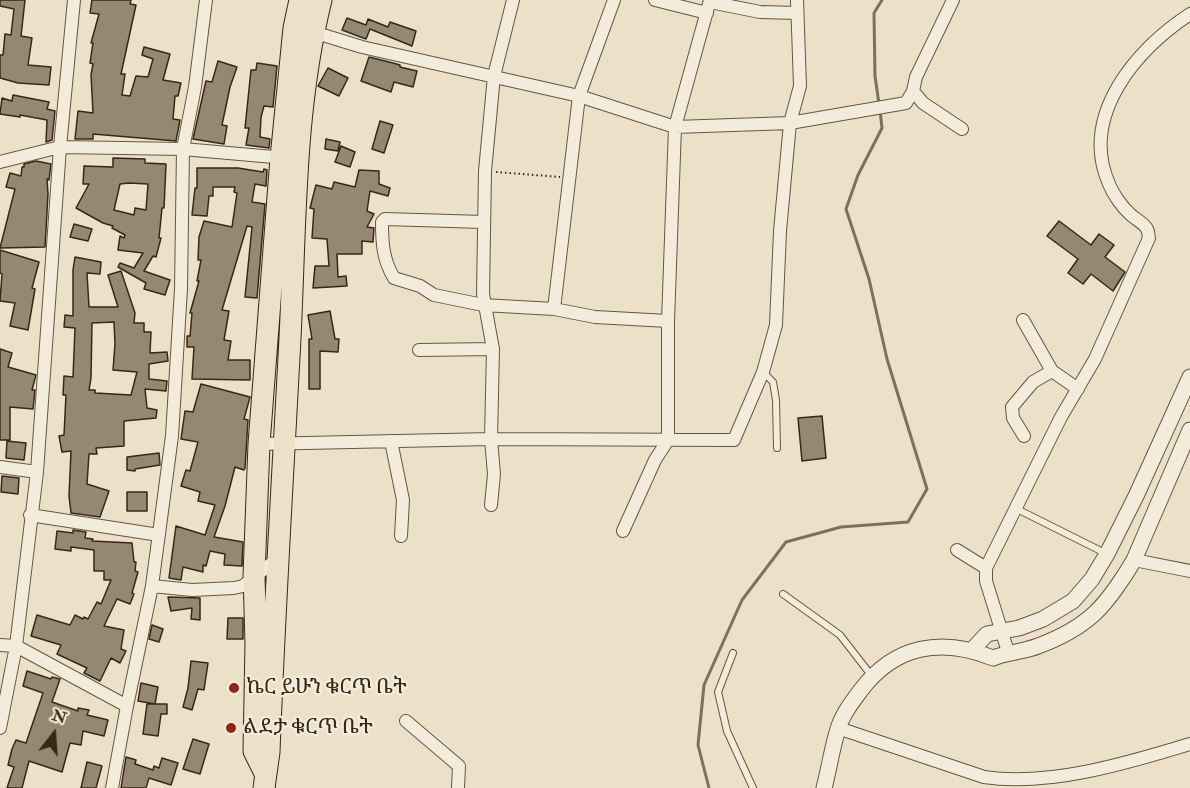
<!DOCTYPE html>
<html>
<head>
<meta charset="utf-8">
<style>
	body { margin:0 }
	#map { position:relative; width:1190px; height:788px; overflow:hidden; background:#ece1c8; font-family:"IM FELL Double Pica",serif }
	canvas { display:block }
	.north { position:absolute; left:24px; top:704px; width:60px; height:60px; -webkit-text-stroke:4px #f3ecdb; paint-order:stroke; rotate:17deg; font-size:16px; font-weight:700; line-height:24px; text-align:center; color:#372714 }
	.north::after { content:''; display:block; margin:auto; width:21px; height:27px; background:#372714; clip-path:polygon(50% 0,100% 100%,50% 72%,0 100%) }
</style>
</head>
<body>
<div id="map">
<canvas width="1190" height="788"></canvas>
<div class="north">N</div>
</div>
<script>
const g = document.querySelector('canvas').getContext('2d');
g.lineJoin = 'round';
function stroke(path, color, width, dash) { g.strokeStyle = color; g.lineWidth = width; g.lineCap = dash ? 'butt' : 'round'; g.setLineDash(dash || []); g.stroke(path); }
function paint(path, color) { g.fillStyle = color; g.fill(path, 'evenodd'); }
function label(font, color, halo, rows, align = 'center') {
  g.font = font + ' "IM FELL Double Pica","Noto Serif Ethiopic",serif'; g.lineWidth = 4.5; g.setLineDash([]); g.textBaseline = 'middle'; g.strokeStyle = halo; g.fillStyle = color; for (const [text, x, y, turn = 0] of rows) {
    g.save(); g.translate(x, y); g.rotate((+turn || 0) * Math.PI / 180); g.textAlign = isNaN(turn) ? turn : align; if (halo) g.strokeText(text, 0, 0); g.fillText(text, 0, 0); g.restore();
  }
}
const stream = new Path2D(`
	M879,104L875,76L874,13L882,0
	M709,788L698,745L704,685L742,600L786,542L841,527L908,522L927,489L887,359L869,279L846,209L858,175L882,128L880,110`);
const building = new Path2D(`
	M0,0H25L21,36L32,38L28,65L51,67L49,85L18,83L0,78V55H3L5,34L11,35L14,9L0,6Z
	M92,0H131L130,4L136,5L121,74H125L122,95L130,96L136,76L148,77L153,59L142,55L144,47L170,54L163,80L181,83L178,96H175L173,119L180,120L176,141L93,134V139H75L78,111L93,113L91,75L93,64L90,63L93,43H91L99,14L90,13Z
	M347,18L366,25L368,19L388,27L390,22L416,31L412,46L370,29L366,39L342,30Z
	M369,57L393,63L400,65V67L417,71L413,87L394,82L391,92L361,81Z
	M218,61L237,67L230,87L222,125L227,126L224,144L193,139L206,81L212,82Z
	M257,63L277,66L273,107L264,106L261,117L260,137L270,139L269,148L246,145L249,128H245L251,70H256Z
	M328,68L348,78L339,96L318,86Z
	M13,95L49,102L47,109L55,111L52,140L46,142L47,120L20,115V117L0,114L2,98L12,101Z
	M380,121L393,125L384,153L372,149Z
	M326,139L340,142L338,151L325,149Z
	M341,146L355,152L350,167L335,162Z
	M113,158L145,159V163L166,164L164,208H162L159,238H161L156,257L153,256L144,271L170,280L165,295L144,289L146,283L118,267L120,263L134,268L143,253L118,250L120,236L124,238L125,235L112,228L113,226L103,223L76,208L89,184H83L84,166L113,167ZM129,183L148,184L146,210L135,208L134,215L114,210L120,184Z
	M36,161L51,164L49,180L47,179L48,194L45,247L0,248L15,189L6,187L10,173L21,176L22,167H24V164Z
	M197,168H238L263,172L264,169L267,170L266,186L255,184L252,202L265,204L257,298L245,297L252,227L247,226L222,310L229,311L224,340L231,341L228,360H250V380L192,379L194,347H187V336H190L192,313H190L199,281H197L201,260H198L199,237L204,221L232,227L237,193L234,192L235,187H213V196H209L207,216L192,215L195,188H197Z
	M359,170L379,171V184L390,188L388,196L370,191L367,211L374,214L367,227L374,228L373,242L362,241V254H337L338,277L346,276L347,286L313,288L315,266H329L327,239L312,238L314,209L310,208L316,185L332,189L334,182L355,187Z
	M1059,221L1091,245L1099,234L1114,245L1105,257L1125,272L1113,291L1091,274L1083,284L1068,273L1078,259L1047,236Z
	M74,224L92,229L88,241L70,237Z
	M0,250L39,262L32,288L35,289L28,330L10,326L15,303L0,301L2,274L0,273Z
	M75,257L101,262L100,274L87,273L89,307H118L108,275L121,271L135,313L134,323H144V332H151L150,353L167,352L168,361L149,364V379L167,381L166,391L145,389L147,408L157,410L156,418L124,421V446L96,448L97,454H89L87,484L109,491L100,517L71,513L69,496L71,451L62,452L59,436L64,435L66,395H63L64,376L73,377L75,328L64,327L65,315L73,316V270ZM114,322L115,344L113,370L137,372L131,395L95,393V390H89L91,378L92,323Z
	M330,311L335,339H339L338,352L320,351V389H309V339H312L308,315Z
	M0,349L12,353L8,367L36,375L32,390H35L33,409L10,407V440H0Z
	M201,384L250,397L244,419L248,420L245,468L244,470L235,467L225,506L214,537L243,542L242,566L224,565L225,554L210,551L206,566L203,565V572L183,567L181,580L169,578L176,526L205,535L215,505L198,501L200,492L181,486L186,470L190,471L198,442L181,439L185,411L193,412Z
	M822,416L826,458L802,461L798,418Z
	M7,441L26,443L24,460L6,458Z
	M159,453L160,465L135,469V471L127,470V457Z
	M2,476L19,478L18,494L1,492Z
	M127,492H147V511H127Z
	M73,530L86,532L85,538L93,539L92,541L132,543L134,562H136L135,571L138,572L132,593L134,594L130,604L117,599L104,626L124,630L121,649L126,651L120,663L111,658L100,681L84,673L87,668L57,654L61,645L31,636L37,615L70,625L75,615L83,619L84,617L88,619L97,602L101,604L111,580H104V571H94V550L71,547V551L55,549L57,531L73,533Z
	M168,597L200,598V620L191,619L192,608L171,611Z
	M228,618H243V639H227Z
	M152,625L163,629L159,642L149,639Z
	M191,661L208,663L204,690L198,689L192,710L183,707L188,688Z
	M27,671L51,679L52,677L60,679L52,702L78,711V708L89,710L87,715L108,720L104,736L83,731L81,745L70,743L62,772L29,761L22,788H7L14,767L8,765L12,749L16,740L26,743L43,693L23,686Z
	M141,683L158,687L155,704H167V714H161L158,736L143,734L147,704H155L138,701Z
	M193,739L209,744L200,774L183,769Z
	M126,757L136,760L135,764L153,770L154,766L159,768L162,758L178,763L171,785L149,778L146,788H121Z
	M87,762L102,766L96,788H81Z`);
const path = new Path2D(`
	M496,172L560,177`);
const service = new Path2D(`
	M764,373L773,382L776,400L777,448
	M1015,508L1107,554
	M783,594L840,635L871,675
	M733,653L718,692L727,731L753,788`);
const minor = new Path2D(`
	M655,0L707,13
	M710,2L760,12L797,13
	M310,31L362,47L579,96L675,127L790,123L906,103L913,91L916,77L953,0
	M913,91L923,103L962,129
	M0,162L60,147L183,149L285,158
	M483,222L385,219L382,222C382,243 383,260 394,278L420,286L434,295L483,305L554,309L595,317L668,321
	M554,309L579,96L614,0
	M1023,320L1052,371L1078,389
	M419,350L493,349
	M1024,436L1013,418L1012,407L1033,382L1052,371
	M391,441L403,500L401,536
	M259,444L491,439L734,440L763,372L776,325L780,231L790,123L800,86L797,0
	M0,467L37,472
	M491,505L494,474L491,439L493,349L483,294L485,171L494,76L513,0
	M30,515L159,535
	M623,531L655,460L668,440V321L675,127L710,0
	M957,550L986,568
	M1134,560L1190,571
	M152,586L192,590L234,588L243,586L277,559
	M0,645L16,646L127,706
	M1008,652L986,581V568L1061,417L1095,359L1149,238C1148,235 1149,232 1147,229C1144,223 1135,219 1130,214C1122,207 1113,194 1109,184C1079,116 1136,49 1190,14
	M406,721L459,766L458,788
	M0,728L16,646L37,472L60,147L74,0
	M838,728L984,777C1048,787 1128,763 1190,744
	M112,788L127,706L152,586L172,436L181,289L183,149L195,87L206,0`);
const tertiary = new Path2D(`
	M972,650L987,634L1019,628L1043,619L1073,601L1092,579L1107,554L1136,496L1190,377
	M824,788C829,769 832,748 838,729C842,715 852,702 861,690C895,645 942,637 993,658C1008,652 1023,652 1038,646C1057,639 1080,627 1095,613C1108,601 1125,576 1134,560L1190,430`);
const trunk = new Path2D(`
	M265,773L254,751L256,643L254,576L259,444L281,158L294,28L300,0
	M264,788L269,752C274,620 282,489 289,357C296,237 292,117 321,0`);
const markers = [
	[234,688,6,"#8f2418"],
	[231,728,6,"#8f2418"]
];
const poiNames = [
	["ኬር ይሁን ቁርጥ ቤት",246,688],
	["ልደታ ቁርጥ ቤት",243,728]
];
stroke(stream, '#7e715b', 3);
paint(building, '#958872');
stroke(building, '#372714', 1.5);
stroke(service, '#645641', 8);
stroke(minor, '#645641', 14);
stroke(tertiary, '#645641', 17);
stroke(trunk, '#372714', 23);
stroke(path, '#372714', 2, [1.5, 3]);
stroke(service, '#f3ecdb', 6);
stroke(minor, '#f3ecdb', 12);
stroke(tertiary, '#f3ecdb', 15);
stroke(trunk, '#ece1c8', 21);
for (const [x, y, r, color] of markers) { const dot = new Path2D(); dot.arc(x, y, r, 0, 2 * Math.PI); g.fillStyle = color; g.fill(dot); stroke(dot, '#f3ecdb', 2); }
label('21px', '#372714', '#f3ecdb', poiNames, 'left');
</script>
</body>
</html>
